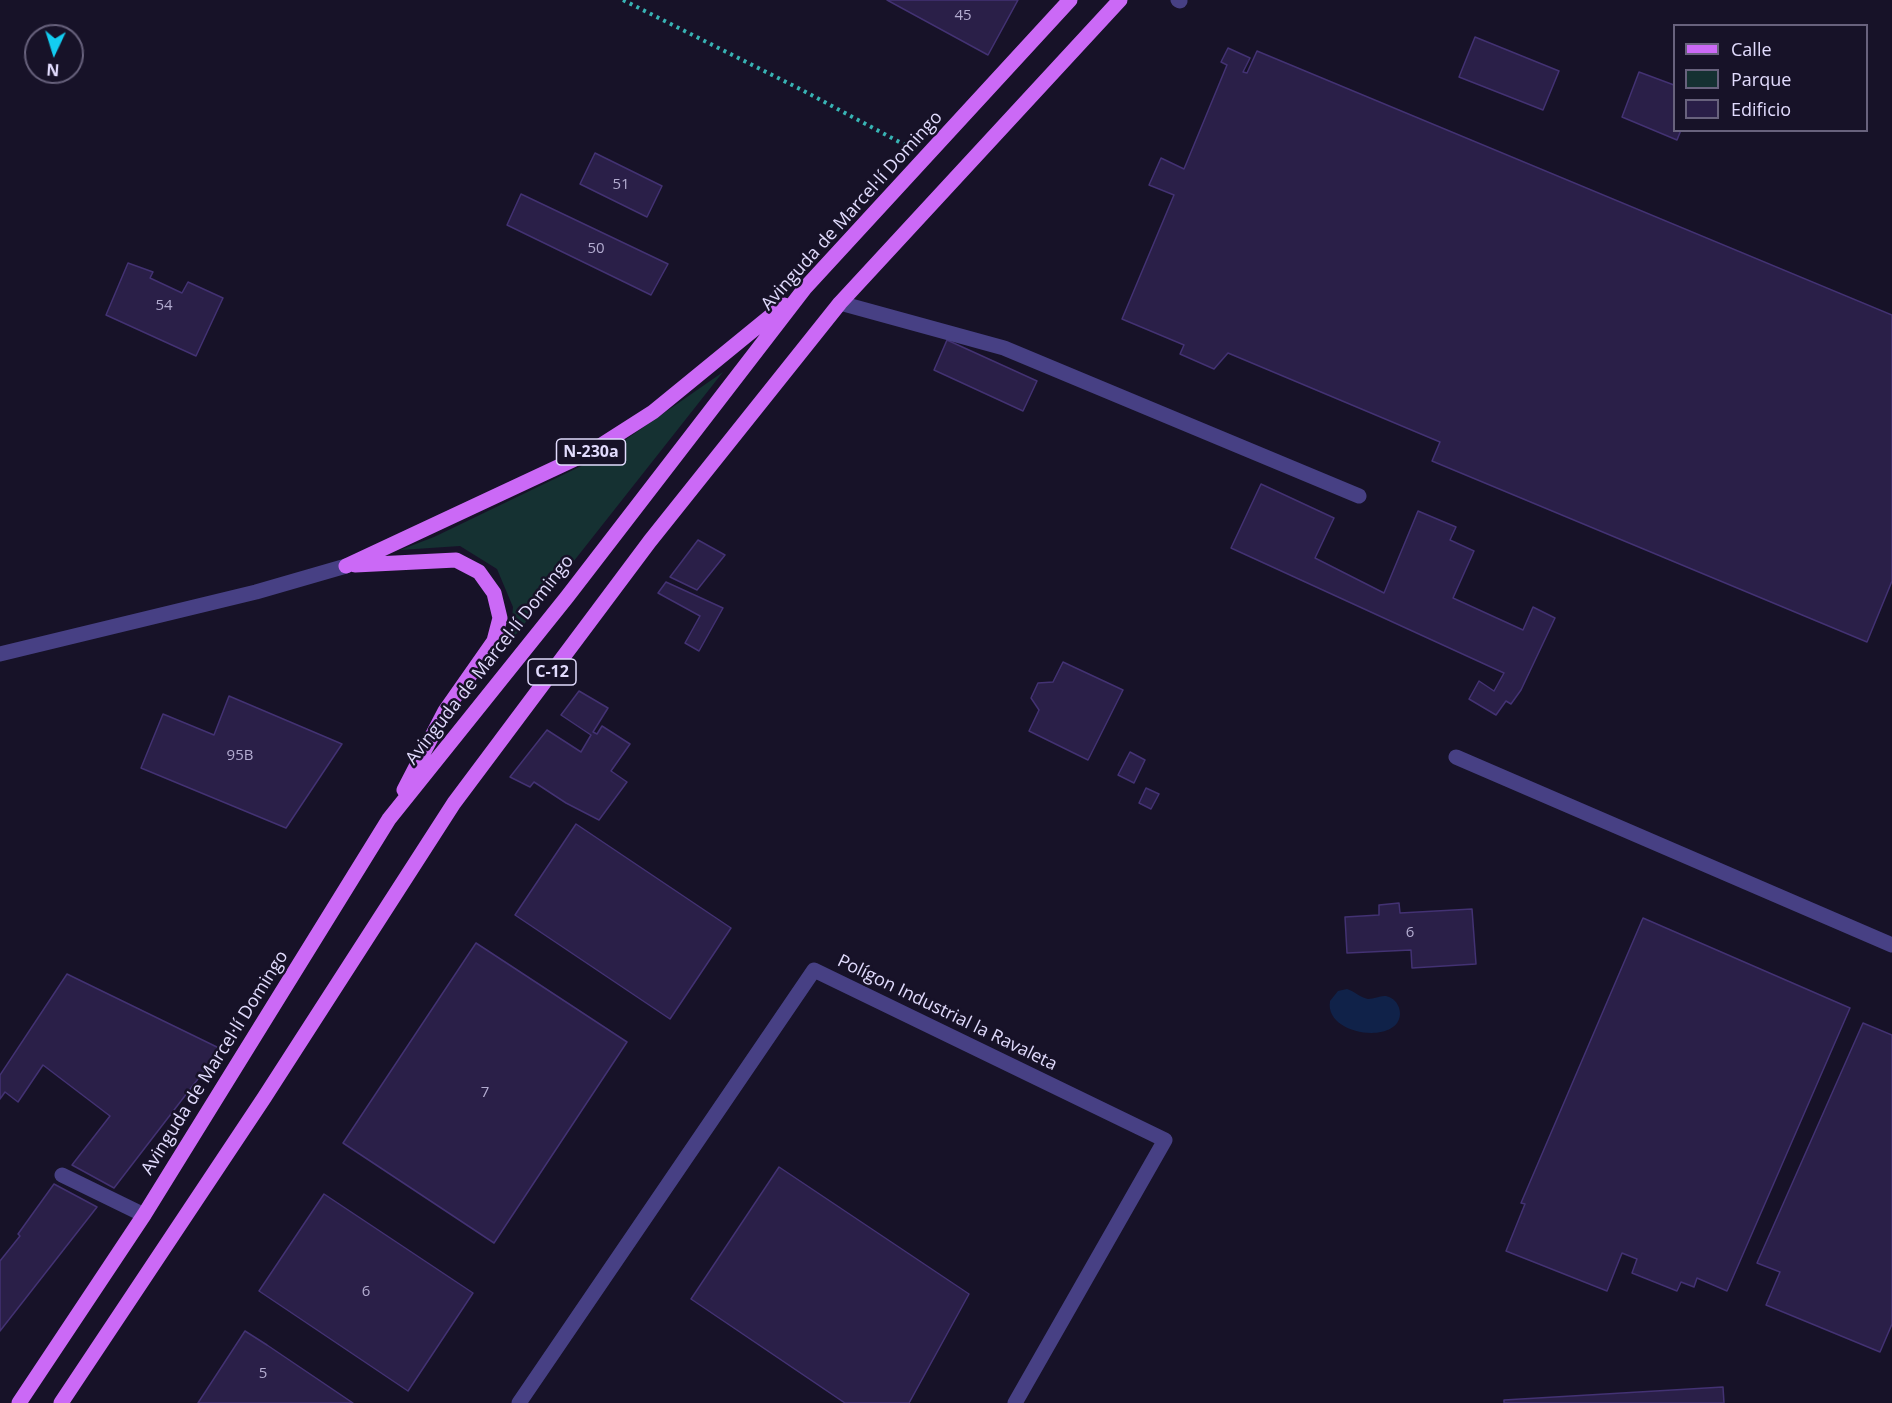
<!DOCTYPE html>
<html>
<head>
<meta charset="utf-8">
<style>
	body { margin:0 }
	#map { position:relative; width:1892px; height:1403px; overflow:hidden; background:#171228; font-family:"Open Sans",sans-serif }
	canvas { display:block }
	.legend { position:absolute; left:1673px; top:24px; width:195px; height:108px; box-sizing:border-box; background:#171228; border:2px solid #68627d; margin:0; padding:8px 10px; list-style:none; font-size:18px; color:#e1dbfd }
	.legend li { display:flex; align-items:center; gap:12px; height:30px }
	.legend b { width:30px; border:2px solid #68627d }
	.north { position:absolute; left:24px; top:24px; width:60px; height:60px; box-sizing:border-box; background:#171228; border:2px solid #68627d; border-radius:50%; rotate:184deg; font-size:16px; font-weight:700; line-height:24px; text-align:center; color:#e1dbfd }
	.north::after { content:''; display:block; margin:auto; width:21px; height:27px; background:#13cdf1; clip-path:polygon(50% 0,100% 100%,50% 72%,0 100%) }
</style>
</head>
<body>
<div id="map">
<canvas width="1892" height="1403"></canvas>
<ul class="legend">
<li><b style="height:8px;background:#cb69f6"></b>Calle</li>
<li><b style="height:16px;background:#153132"></b>Parque</li>
<li><b style="height:16px;background:#2a1f48"></b>Edificio</li>
</ul>
<div class="north">N</div>
</div>
<script>
const g = document.querySelector('canvas').getContext('2d');
g.lineJoin = 'round';
function paint(path, color) { g.fillStyle = color; g.fill(path, 'evenodd'); }
function stroke(path, color, width, dash) { g.strokeStyle = color; g.lineWidth = width; g.lineCap = dash ? 'butt' : 'round'; g.setLineDash(dash || []); g.stroke(path); }
function label(font, color, halo, rows, align = 'center') {
  g.font = font + ' "Open Sans",sans-serif'; g.lineWidth = 5; g.setLineDash([]); g.textBaseline = 'middle'; g.strokeStyle = halo; g.fillStyle = color; for (const [text, x, y, turn = 0] of rows) {
    g.save(); g.translate(x, y); g.rotate((+turn || 0) * Math.PI / 180); g.textAlign = isNaN(turn) ? turn : align; if (halo) g.strokeText(text, 0, 0); g.fillText(text, 0, 0); g.restore();
  }
}
const green = new Path2D(`
	M723,372L510,642L513,607L497,569L460,546L400,550L434,537L602,456Z`);
const water = new Path2D(`
	M1347,989C1354,991 1361,998 1368,999C1377,999 1383,993 1391,998C1397,1001 1400,1008 1400,1014C1399,1045 1324,1036 1330,1001L1338,991Z`);
const building = new Path2D(`
	M887,0H1018L988,55Z
	M1475,37L1559,71L1543,110L1459,77Z
	M1228,48L1250,58L1243,72L1247,73L1257,51L1892,315V581L1867,642L1432,461L1440,442L1228,353L1214,369L1180,354L1184,345L1122,319L1174,195L1149,185L1161,158L1184,169L1227,65L1221,62Z
	M1639,72L1674,85V130H1681L1677,140L1622,117Z
	M595,153L662,186L647,217L580,184Z
	M521,194L668,264L651,295L507,225Z
	M128,263L153,272L150,278L182,293L188,282L223,298L196,356L106,315Z
	M947,340L1037,381L1023,411L934,370Z
	M1261,484L1334,518L1315,558L1384,593L1418,511L1456,527L1450,540L1474,551L1453,598L1523,630L1533,607L1555,618L1521,690L1511,704L1506,701L1496,715L1469,699L1479,681L1494,691L1504,673L1231,548Z
	M698,540L725,555L697,590L670,577Z
	M666,582L723,608L699,651L685,643L700,616L658,593Z
	M1063,662L1123,690L1088,760L1029,731L1039,710L1031,698L1038,683L1053,682Z
	M579,691L608,708L593,732L597,734L602,726L630,744L611,771L627,782L599,820L566,803L534,782L530,787L510,777L547,730L581,752L591,735L561,715Z
	M229,696L342,744L286,828L141,768L163,714L214,735Z
	M1130,752L1145,760L1134,783L1118,775Z
	M1146,788L1159,794L1151,809L1139,803Z
	M576,824L731,928L670,1019L515,915Z
	M1399,903L1400,913L1472,909L1476,964L1412,968L1411,950L1347,953L1345,917L1379,915V905Z
	M1643,918L1850,1008L1727,1291L1697,1278L1694,1287L1681,1282L1677,1291L1632,1273L1637,1259L1622,1253L1607,1291L1506,1251L1525,1204L1521,1203Z
	M476,943L627,1042L494,1243L343,1143Z
	M67,974L221,1049L114,1188L72,1165L110,1116L43,1065L18,1102L5,1092L0,1099V1075Z
	M1863,1023L1892,1035V1324L1880,1352L1766,1305L1780,1272L1757,1263Z
	M779,1167L969,1294L909,1403H845L691,1299Z
	M54,1184L97,1207L0,1331V1261L20,1236L18,1234Z
	M324,1194L473,1293L408,1391L259,1291Z
	M245,1331L267,1345L353,1403H198Z
	M1723,1387L1724,1403H1504V1400Z`);
const path = new Path2D(`
	M623,0L802,90L905,145`);
const service = new Path2D(`
	M1178,0L1180,1
	M1456,757L1892,945
	M62,1175L144,1215`);
const minor = new Path2D(`
	M840,303L1004,348L1359,496
	M519,1403L814,970L1165,1140L1015,1403`);
const tertiary = new Path2D(`
	M0,654L256,592L346,566`);
const primary = new Path2D(`
	M355,565L456,560L479,572L494,593L500,618L494,641L445,711L404,790
	M346,566L592,451L653,412L784,305
	M19,1403L144,1215L389,819L567,597L805,288L1070,0
	M61,1403L264,1098L454,803L650,541L840,303L1120,0`);
const numberNames = [
	["45",963,16],
	["51",621,185],
	["50",596,249],
	["54",164,306],
	["95B",240,756],
	["6",1410,933],
	["7",485,1093],
	["6",366,1292],
	["5",263,1374]
];
const shields = [
	[591,452,69],
	[552,672,48]
];
const shieldNames = [
	["N-230a",591,452],
	["C-12",552,672]
];
const streetNames = [
	["Avinguda de Marcel·lí Domingo",852,211,-48],
	["Avinguda de Marcel·lí Domingo",490,660,-52],
	["Polígon Industrial la Ravaleta",947,1013,26],
	["Avinguda de Marcel·lí Domingo",215,1063,-58]
];
paint(green, '#153132');
paint(water, '#102249');
paint(building, '#2a1f48');
stroke(building, '#433273', 1.5);
stroke(path, '#38b4b5', 4, [3, 4.5]);
stroke(service, '#474084', 15);
stroke(minor, '#474084', 15);
stroke(tertiary, '#474084', 15);
stroke(primary, '#cb69f6', 15);
label('15px', '#b3acd0', null, numberNames);
for (const [x, y, w] of shields) { const box = new Path2D(); box.roundRect(x - w / 2, y - 13, w, 26, 4.5); g.fillStyle = '#171228'; g.fill(box); stroke(box, '#e1dbfd', 1.5); }
label('bold 16px', '#e1dbfd', null, shieldNames);
label('18px', '#e1dbfd', '#171228', streetNames);
</script>
</body>
</html>
